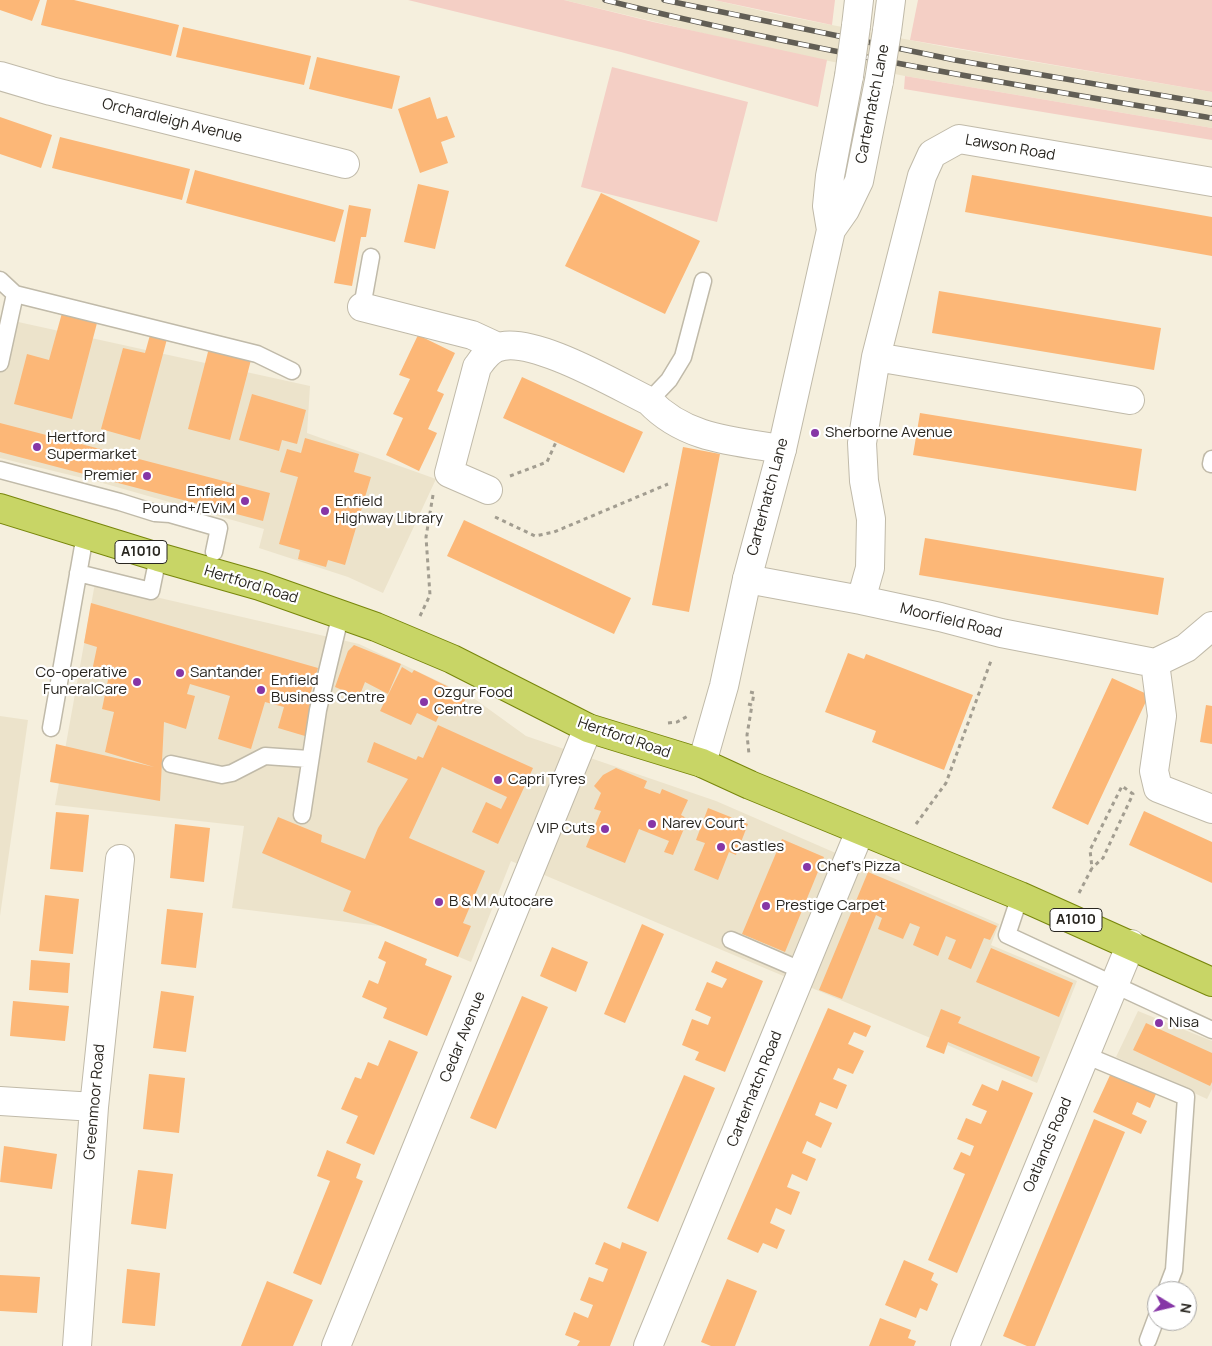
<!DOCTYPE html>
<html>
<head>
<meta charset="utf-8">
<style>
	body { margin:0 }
	#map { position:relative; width:1212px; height:1346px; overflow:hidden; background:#f5efdd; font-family:Manrope,sans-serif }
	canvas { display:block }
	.north { position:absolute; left:1147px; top:1281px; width:50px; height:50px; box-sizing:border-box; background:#fff; border:1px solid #a9a8a6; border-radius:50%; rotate:99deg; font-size:14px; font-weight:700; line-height:20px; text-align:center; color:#292620 }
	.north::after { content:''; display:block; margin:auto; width:18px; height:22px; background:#8636a6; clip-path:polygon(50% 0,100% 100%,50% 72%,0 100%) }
</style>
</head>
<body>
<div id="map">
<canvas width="1212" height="1346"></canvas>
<div class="north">N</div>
</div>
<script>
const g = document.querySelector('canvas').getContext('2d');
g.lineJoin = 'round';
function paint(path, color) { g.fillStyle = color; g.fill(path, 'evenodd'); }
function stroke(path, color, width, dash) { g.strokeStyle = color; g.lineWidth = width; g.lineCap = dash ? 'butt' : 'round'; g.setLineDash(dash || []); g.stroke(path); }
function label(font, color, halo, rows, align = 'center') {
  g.font = font + ' Manrope,sans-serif'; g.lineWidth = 4.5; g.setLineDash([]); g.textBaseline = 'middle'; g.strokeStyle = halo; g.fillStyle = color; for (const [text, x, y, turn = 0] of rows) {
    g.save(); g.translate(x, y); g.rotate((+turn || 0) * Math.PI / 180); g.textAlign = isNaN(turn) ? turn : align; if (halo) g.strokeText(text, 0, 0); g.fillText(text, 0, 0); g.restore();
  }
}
const built = new Path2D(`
	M564,0H714L780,15L946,47L1212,92V128L905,76L768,49Z
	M0,318L310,386L307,433L436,479L383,593L348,577L259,548L264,529L99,482L0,458Z
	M95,583L359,644L472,697L526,736L716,801L999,924L991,945L1077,981L1037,1083L511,861L471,962L388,927L232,908L244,826L55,805Z
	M0,716L28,720L0,916Z
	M1138,1011L1212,1041V1089L1207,1099L1116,1057Z`);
const green = new Path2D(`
	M408,0H564L653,22L827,60L818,107L621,52Z
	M714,0H835L832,25Z
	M918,0H1212V92L910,40Z
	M612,67L748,102L717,222L581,187Z
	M905,76L1212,128V140L904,89Z`);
const building = new Path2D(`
	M0,0H40L32,21L0,10Z
	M47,0H74L179,25L171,56L41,25Z
	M183,27L311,56L304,85L176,57Z
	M317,57L400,76L392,109L309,89Z
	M430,97L437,119L447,116L455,137L441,142L448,163L420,173L398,109Z
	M0,117L52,135L41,168L0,154Z
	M60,137L190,169L182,200L52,168Z
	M195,170L344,210L335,242L186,203Z
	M972,175L1212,217V256L965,212Z
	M418,184L449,191L435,249L404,242Z
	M601,193L700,241L665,314L565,266Z
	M349,205L371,209L366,237H361L352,286L334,283Z
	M939,291L1161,328L1154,370L932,333Z
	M62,313L97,323L72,419L14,404L27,354L49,360Z
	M150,335L167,339L140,440L101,429L123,348L145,353Z
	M418,335L455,353L437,391L444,394L428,429L437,433L419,471L386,455L403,418L393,414L410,379L399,375Z
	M209,348L251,360L230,440L188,429Z
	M522,377L643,432L624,473L503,418Z
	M252,394L306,410L297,444L282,440L279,451L239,440Z
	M920,413L1142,449L1136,491L913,455Z
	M0,423L270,493L263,521L0,452Z
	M305,438L359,454L354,472L371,477L345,565L328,560L326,567L298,559L300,550L279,544L298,477L280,472L287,449L301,453Z
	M683,447L720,454L689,612L652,605Z
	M464,520L631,598L614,634L447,556Z
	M925,538L1164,578L1158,615L919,575Z
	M91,603L318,668L308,702L314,704L305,736L278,728L284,707L265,702L251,749L218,739L230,696L190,684L187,694L195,696L186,729L164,722L160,801L50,782L56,744L154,767L105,752L114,712L102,709L109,675L92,671L97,647L84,643Z
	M354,645L401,664L388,694L365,682L359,697L335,687L348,651Z
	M848,653L864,659L866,654L973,695L944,770L872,742L876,731L825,712Z
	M402,667L412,673L414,670L467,696L457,716L442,709L436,722L417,713L411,725L380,711Z
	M1112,678L1149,695L1088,825L1052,808Z
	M1206,705L1212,706V744L1200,742Z
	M438,725L533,768L498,844L472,832L486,802L501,809L507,797L442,767L409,838L485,871L463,923L471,926L458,957L343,911L351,891L262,853L278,817L322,835L321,842L365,859L378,828L408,779L367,762L374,742L416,760L418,756L423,758Z
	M616,768L647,781L644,788L660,794L662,789L688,800L681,815L688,819L673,855L664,852L669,841L639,829L625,863L586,847L601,811L594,809L601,793L594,786L603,775Z
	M708,808L748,824L736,855L729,852L718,880L694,870L705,843L696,840Z
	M1144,811L1212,842V883L1129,845Z
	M56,812L89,815L83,872L50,869Z
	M175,824L210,828L204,882L170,878Z
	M782,839L824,857L785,952L742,934Z
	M868,872L997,926L990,940L984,938L971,969L948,959L956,940L946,936L938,956L913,945L920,927L910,923L903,939L878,929L882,918L876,915L842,999L819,990Z
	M45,895L79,899L73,954L39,951Z
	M167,909L203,913L196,968L161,964Z
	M642,924L664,934L625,1023L604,1014Z
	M385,941L427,959L425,965L452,976L427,1036L383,1018L387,1008L362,997L369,980L378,984L386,962L378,958Z
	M552,947L588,962L576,992L540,976Z
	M991,948L1073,983L1059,1017L976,982Z
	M31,960L70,963L68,993L29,990Z
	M716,961L763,981L725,1072L695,1060L699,1052L682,1045L692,1019L708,1025L711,1017L695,1010L707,982L722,988L727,979L711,972Z
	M161,991L194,996L186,1052L153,1048Z
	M522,996L548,1007L496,1129L470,1118Z
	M13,1001L69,1006L65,1041L10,1036Z
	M828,1008L871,1026L866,1037L854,1032L848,1044L864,1051L853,1074L838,1068L833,1079L847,1085L837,1109L820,1102L815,1115L832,1123L821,1148L807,1141L802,1153L816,1159L807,1181L792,1174L787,1187L800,1192L791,1215L776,1208L770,1223L785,1230L777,1249L763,1243L758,1253L727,1239Z
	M941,1009L961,1017L958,1023L1040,1057L1032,1077L948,1042L944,1054L926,1047Z
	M1146,1023L1212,1053V1082L1210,1086L1133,1050Z
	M389,1040L418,1052L374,1155L346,1143L358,1116L341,1109L355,1077L361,1079L368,1062L378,1066Z
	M1111,1073L1156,1094L1150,1108L1137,1102L1132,1114L1147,1121L1141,1134L1093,1112Z
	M149,1074L185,1078L179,1133L143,1129Z
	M684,1075L715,1088L658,1222L627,1208Z
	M1002,1080L1033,1093L957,1273L928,1260L965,1174L953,1169L961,1152L970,1156L974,1146L957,1139L966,1118L981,1124L987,1111L972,1105L982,1084L998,1091Z
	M1094,1119L1125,1132L1035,1346H1027L1003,1336Z
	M4,1146L57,1154L52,1189L0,1182Z
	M327,1150L361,1164L356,1178L363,1181L321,1285L293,1273L330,1181L317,1176Z
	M138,1170L173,1174L166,1229L131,1224Z
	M604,1242L620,1249L622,1242L647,1252L610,1346H577L580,1341L565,1335L574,1312L588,1318L593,1305L580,1300L589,1277L603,1282L608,1269L595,1264Z
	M904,1260L934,1273L931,1280L938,1284L927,1311L920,1308L916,1318L885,1305Z
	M127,1269L160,1273L155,1326L122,1323Z
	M0,1275L40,1277L37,1313L0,1311Z
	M727,1279L757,1291L735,1346H711L701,1342Z
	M267,1281L313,1300L293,1346H241Z
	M880,1318L911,1330L908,1338L916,1341L914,1346H869Z`);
const path = new Path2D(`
	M510,476L547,462L556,442
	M495,517L535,536L554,532L668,484
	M420,616L430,595L426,537L433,495
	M750,692L754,693L752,705
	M748,704L752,705L747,735L749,754
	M668,723L677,722L688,716
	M916,824L946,783L992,658
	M1079,893L1092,868L1090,850L1122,786L1133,794L1103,858L1092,868`);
const service = new Path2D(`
	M0,280L15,294L257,354L292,371
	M362,307L371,257
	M0,363L15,294
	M649,401L669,380L683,357L703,281
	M1211,464L1212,459
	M0,470L120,502L155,513L170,514L219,528L214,552
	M78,573L151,591L158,557
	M51,728L85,535
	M171,764L222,775L232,773L265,756L309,759
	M302,815L318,710L341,613
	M1020,896L1007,935L1212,1030
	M731,940L803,971
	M1085,1055L1186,1097L1174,1270L1166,1291
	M1148,1340L1157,1316`);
const minor = new Path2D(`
	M0,76L51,91L345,164
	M362,307L472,335L498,347
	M876,357L1130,400
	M488,490L449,473L477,367C483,359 487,352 496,348C528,333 618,386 649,401C685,439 733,441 782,449
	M747,579L861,600L940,617L1001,633L1155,663L1186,648L1212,626
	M861,600L870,568L871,519L864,481L862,443L876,357L922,176L932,154L959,139L1212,182
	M1155,663L1162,716L1154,771L1158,788L1212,809
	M0,1101L94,1107
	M77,1346L94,1107L120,859
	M336,1346L588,728
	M965,1346L1131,944`);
const tertiary = new Path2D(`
	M856,26L859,0
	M887,31L891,0
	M831,230L827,206L830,176L849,76
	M702,763L724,686L747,579L782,449L831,230L845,210L859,181L879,81
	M648,1346L860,831`);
const primary = new Path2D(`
	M0,508L158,557L260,586L376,627L452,659L588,728L702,763L750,785L1020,896L1212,982`);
const rail = new Path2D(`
	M605,0C805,50 1009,84 1212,118
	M664,0L955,60L1212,104`);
const tertiaryBridge = new Path2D(`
	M849,76L856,26
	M879,81L887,31`);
const markers = [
	[815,433,5,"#8636a6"],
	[37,447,5,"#8636a6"],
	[147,476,5,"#8636a6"],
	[245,501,5,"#8636a6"],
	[325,511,5,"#8636a6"],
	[180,673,5,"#8636a6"],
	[137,682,5,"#8636a6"],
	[261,690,5,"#8636a6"],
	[424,702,5,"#8636a6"],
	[498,780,5,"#8636a6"],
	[652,824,5,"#8636a6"],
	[605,829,5,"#8636a6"],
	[721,847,5,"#8636a6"],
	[807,867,5,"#8636a6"],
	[439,902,5,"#8636a6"],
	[766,906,5,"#8636a6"],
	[1159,1023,5,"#8636a6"]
];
const shields = [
	[141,552,52],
	[1076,920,52]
];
const shieldNames = [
	["A1010",141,552],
	["A1010",1076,920]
];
const streetNames = [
	["Carterhatch Lane",873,104,-79],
	["Orchardleigh Avenue",172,121,14],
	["Lawson Road",1010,148,10],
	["Carterhatch Lane",768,497,-75],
	["Hertford Road",251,585,17],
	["Moorfield Road",951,621,14],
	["Hertford Road",624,738,19],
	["Cedar Avenue",463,1037,-68],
	["Carterhatch Road",755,1089,-68],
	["Greenmoor Road",95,1102,-85],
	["Oatlands Road",1048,1145,-67]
];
const poiNames = [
	["Sherborne Avenue",825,433],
	["Hertford",47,438],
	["Supermarket",47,455],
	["Premier",137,476,"right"],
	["Enfield",235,492,"right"],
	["Pound+/EViM",235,509,"right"],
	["Enfield",335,502],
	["Highway Library",335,519],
	["Co-operative",127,673,"right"],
	["FuneralCare",127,690,"right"],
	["Santander",190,673],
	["Enfield",271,681],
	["Business Centre",271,698],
	["Ozgur Food",434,693],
	["Centre",434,710],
	["Capri Tyres",508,780],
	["Narev Court",662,824],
	["VIP Cuts",595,829,"right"],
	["Castles",731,847],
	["Chef's Pizza",817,867],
	["B & M Autocare",449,902],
	["Prestige Carpet",776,906],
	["Nisa",1169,1023]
];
paint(built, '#ece3cb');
paint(green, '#f4cfc5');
paint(building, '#fcb777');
stroke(service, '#c0baa9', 19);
stroke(minor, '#c0baa9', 30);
stroke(tertiary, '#c0baa9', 30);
stroke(primary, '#78860b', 30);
stroke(path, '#a29d90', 3, [4, 4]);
stroke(service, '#fff', 16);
stroke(minor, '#fff', 28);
stroke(tertiary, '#fff', 28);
stroke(primary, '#c8d566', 28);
stroke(rail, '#625e55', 5.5);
stroke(rail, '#fff', 4, [11]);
stroke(tertiaryBridge, '#c0baa9', 30, []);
stroke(tertiaryBridge, '#fff', 28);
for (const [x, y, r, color] of markers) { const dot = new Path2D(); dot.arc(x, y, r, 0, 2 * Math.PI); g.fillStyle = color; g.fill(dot); stroke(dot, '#fff', 2); }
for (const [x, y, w] of shields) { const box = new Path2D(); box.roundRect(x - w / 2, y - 11.5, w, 23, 4); g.fillStyle = '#fff'; g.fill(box); stroke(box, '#292620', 1); }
label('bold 14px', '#292620', null, shieldNames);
label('15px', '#292620', '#fff', streetNames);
label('15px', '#292620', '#fff', poiNames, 'left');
</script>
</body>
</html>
